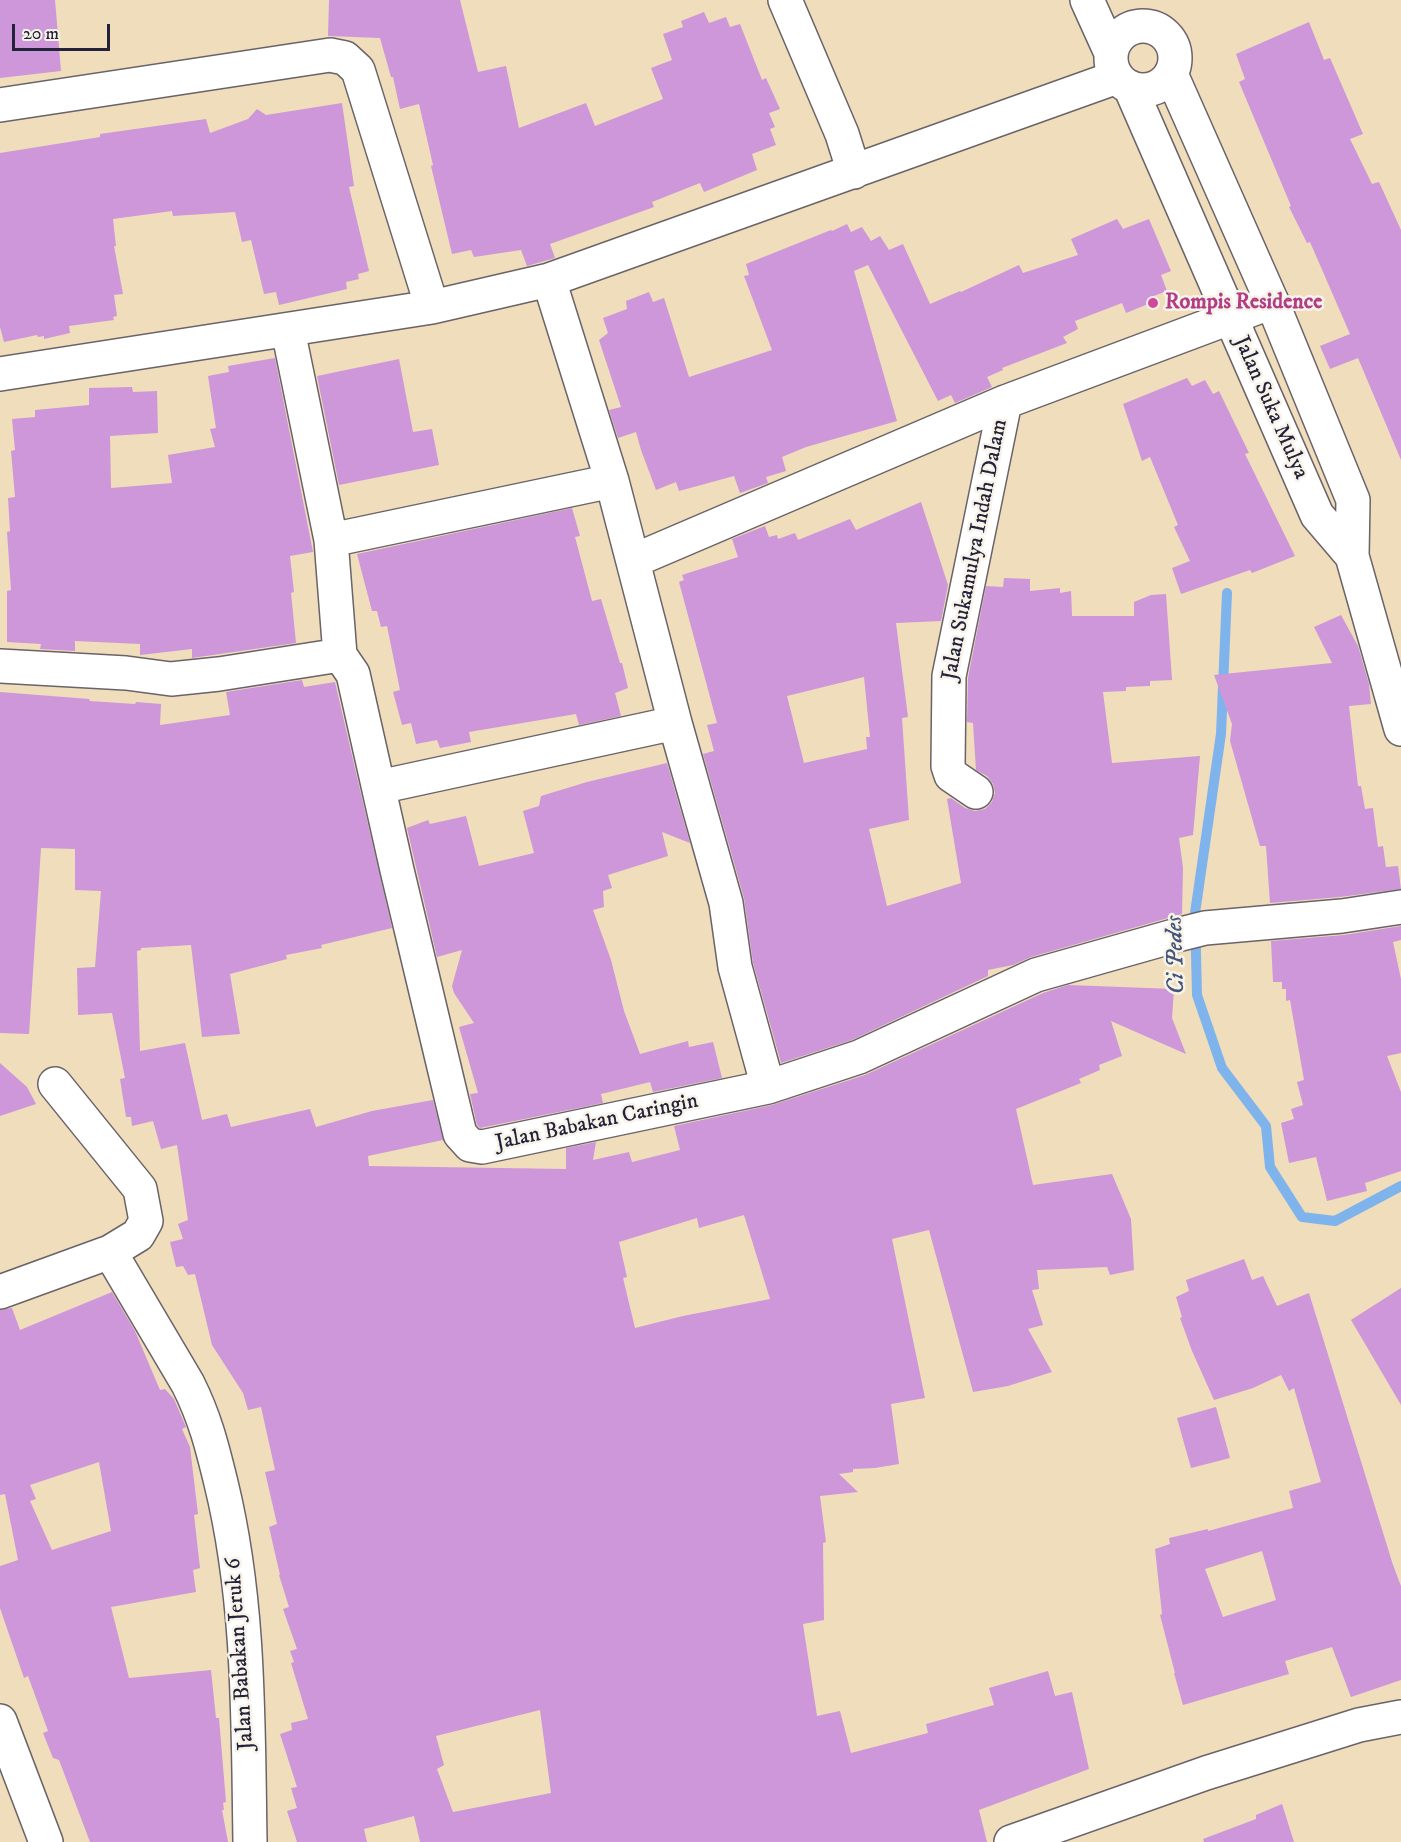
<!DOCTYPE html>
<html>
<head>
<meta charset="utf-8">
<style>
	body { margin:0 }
	#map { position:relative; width:1401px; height:1842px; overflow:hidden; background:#efddbc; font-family:"IM FELL DW Pica",serif }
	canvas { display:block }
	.scale { position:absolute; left:12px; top:24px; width:98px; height:27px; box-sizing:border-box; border:3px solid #22223b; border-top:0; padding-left:8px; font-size:18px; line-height:21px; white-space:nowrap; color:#22223b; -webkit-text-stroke:4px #f7f3e8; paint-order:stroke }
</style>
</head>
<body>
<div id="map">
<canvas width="1401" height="1842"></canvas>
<div class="scale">20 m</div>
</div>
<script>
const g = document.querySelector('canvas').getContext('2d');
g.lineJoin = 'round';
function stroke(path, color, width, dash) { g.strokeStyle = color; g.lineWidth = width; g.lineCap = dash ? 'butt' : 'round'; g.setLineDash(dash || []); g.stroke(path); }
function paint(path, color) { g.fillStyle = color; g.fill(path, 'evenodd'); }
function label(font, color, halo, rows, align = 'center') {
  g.font = font + ' "IM FELL DW Pica",serif'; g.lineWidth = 5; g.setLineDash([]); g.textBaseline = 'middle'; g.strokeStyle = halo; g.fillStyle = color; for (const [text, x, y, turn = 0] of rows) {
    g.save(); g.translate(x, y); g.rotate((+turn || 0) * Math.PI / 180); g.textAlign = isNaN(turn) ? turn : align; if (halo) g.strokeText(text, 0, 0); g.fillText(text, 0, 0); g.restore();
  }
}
const stream = new Path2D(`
	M1227,593L1221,734L1195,913L1197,995L1222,1068L1266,1126L1270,1167L1302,1217L1335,1221L1401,1186`);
const building = new Path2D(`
	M0,0H55L61,71L0,78Z
	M329,0H460L478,72L506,66L519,128L586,103L595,126L663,99L651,68L672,60L663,34L683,27L681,21L704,12L709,23L726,17L730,27L740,24L762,80L766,78L780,109L769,113L775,127L770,129L776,145L752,154L757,170L704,192L700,183L652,202L654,207L550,244L555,258L527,266L521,250L474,257L471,250L452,254L431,166L433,165L419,104L400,109L393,77H391L380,38L328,36Z
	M1309,22L1324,60L1330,58L1363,134L1350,139L1372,184L1379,182L1401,230V460L1358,358L1330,369L1320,346L1350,334L1310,242L1307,243L1289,207L1291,206L1239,82L1245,79L1236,54Z
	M342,103L354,186L349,187L369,271L358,274L359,279L346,282L347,289L279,305L276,292L264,294L251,240L242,242L235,212L173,216L172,211L113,219L116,246H114L123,294L114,295L117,316L113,317L114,320L69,326L70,333L44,339V336L38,337L37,335L4,342L0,327V153L100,137V134L206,119L210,133L248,119L257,109L266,115Z
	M1117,219L1123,229L1149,219L1171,271L1161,275L1167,291L1151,297L1153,302L1126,313L1122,303L1075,321L1078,329L1063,337L1067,343L1002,368L1003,370L987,377L992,387L955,403L951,395L938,401L868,265L854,271L897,421L806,447L782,457L786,471L766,477L768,483L740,493L734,476L679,491L676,482L656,490L641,450L636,432L618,438L609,410L621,407L599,340L608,333L603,318L627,309L626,301L649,292L653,302L664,298L689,377L772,350L744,276L749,275L746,264L831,230L832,231L847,224L851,232L862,227L871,241L880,236L889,250L903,244L930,304L960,291L961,292L1019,265L1023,273L1078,255L1071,239Z
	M275,358L313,552L290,556L294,592L291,593L296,643L192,658V649L140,655V644L75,641V651L40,649L41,644L7,642V591L11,590L7,532L10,531L8,498L15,497L11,451L15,450L12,419L35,417V410L89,405V388L132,387L133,392L157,391L158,433L110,436L111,488L172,483L168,455L215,447L210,429L216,428L208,376L229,372L228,366Z
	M399,359L413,432L432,429L439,465L339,485L317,376Z
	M1187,378L1192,386L1205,380L1213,394L1219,391L1249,453L1245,454L1295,556L1252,573L1250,570L1181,594L1172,568L1190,561L1174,527L1178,525L1150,457L1142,461L1123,404Z
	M921,502L948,585L941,621L896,623L908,717L902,718L909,820L869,829L887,906L961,883L947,799L951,798L965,808L975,811L985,809L992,802L995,793L993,784L987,776L976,770L973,723L967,722L968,678L986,586L1003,587L1004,578L1030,579V591L1060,588V593L1071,591L1072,616H1134V602L1151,595L1166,594L1172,680L1150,681V686L1126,687V691L1103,692L1112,763L1200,756L1193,835L1179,838L1183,868L1182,914L1031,957L1013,965L988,970V976L852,1040L781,1063L753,963L744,898L703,754L714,751L707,725L717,723L679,582L684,580L682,575L738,557L732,539L765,526L769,537L777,535L778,539L795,533L798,540L850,519L856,530ZM864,677L870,737H866L867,749L804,763L787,696Z
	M572,508L580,536L575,537L592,601L601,599L620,663H622L628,688L615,693L621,716L579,725L576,714L469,732L471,742L440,748L437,740L416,744L411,723L402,725L393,692L400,690L387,626L381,627L377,611H372L357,554Z
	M1341,615L1358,646L1369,684L1371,704L1349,706L1358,786H1361L1365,809L1373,808L1378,847L1383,846L1386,867L1398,866L1401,889L1340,897L1270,903L1266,846H1260L1230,741L1232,724L1214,675L1332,663L1314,627Z
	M302,680L304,687L335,682L392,928L321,945L322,948L286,955L287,959L230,974L240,1034L202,1037L191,945L141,948V950L137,951L140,1051L185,1043L202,1120L227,1114L231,1127L310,1109L316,1127L372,1111L433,1100L443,1140L368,1156L369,1166L566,1169V1148L596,1142L593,1160L629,1152L632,1162L680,1150L674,1126L772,1105L865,1075L1043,993L1068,985L1174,989L1172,1018L1186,1054L1111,1021L1122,1056L1099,1065L1100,1070L1079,1079L1081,1083L1016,1109L1033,1185L1112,1174L1131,1219L1134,1270L1110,1275L1107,1267L1037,1270L1039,1289L1032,1290L1043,1325L1028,1329L1052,1372L1008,1386L973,1392L929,1230L892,1239L925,1398L891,1404L899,1464L875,1468L853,1469V1472L839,1474L858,1492L820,1496L826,1542L823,1543L824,1620L803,1624L817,1716L840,1711L851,1753L928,1733L926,1724L994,1705L989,1688L1048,1671L1055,1696L1072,1692L1089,1769L979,1810L987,1842H420L414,1816L364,1829L367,1842H297L287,1811L297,1808L291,1788L297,1787L280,1734L292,1730L291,1723L308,1719L291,1663L294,1662L290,1651L297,1649L283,1609L289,1607L279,1575H280L269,1527L277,1524L265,1472L275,1470L261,1407L248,1410L243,1393L212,1345L195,1274L188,1275L183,1266L176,1267L170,1242L183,1239L178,1224L188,1220L177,1145L161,1149L153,1121L132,1126L131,1117H126L120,1079L125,1078L112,1013L78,1015L77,968L95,967L101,891L75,890V849L41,848L29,1034L0,1033V692L89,699L90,701L135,704L136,702L161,704L160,725L230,715L226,692ZM744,1215L770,1299L683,1316L635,1328L623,1278L627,1277L619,1242L697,1218L699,1228ZM540,1710L551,1793L453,1812L437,1769L444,1765L436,1736Z
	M667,763L690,843L662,832L668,856L608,875L612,888L603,891L604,907L593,910L611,960L624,1011L640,1054L688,1041L689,1047L713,1042L722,1078L653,1092L650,1082L601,1094L603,1103L480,1128L477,1125L470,1094L478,1093L459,1027L474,1023L454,993L452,986L462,950L437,957L407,828L428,820L430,824L466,816L479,866L534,853L523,811L539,806L541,796L587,782Z
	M1401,926V940L1393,942L1401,979V1053L1387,1056L1401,1092V1171L1365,1183L1367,1191L1327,1201L1316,1157L1289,1163L1281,1123L1294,1119L1291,1109L1303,1105L1297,1082L1304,1080L1290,1000L1286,1001V989H1282V982H1273L1271,941L1344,935Z
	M0,1063L27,1087L36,1104L0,1116Z
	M1244,1259L1252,1280L1263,1276L1277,1306L1309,1293L1393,1565L1401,1586V1680L1351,1697L1332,1647L1285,1661L1289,1674L1183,1705L1174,1673H1175L1160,1615L1162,1614L1155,1549L1170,1544L1169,1538L1208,1529V1531L1293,1508L1289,1491L1321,1482L1294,1388L1289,1391L1281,1375L1253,1388L1214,1400L1192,1351L1180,1318L1182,1317L1176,1297L1189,1291L1186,1280ZM1262,1551L1276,1600L1223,1617L1205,1569Z
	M1401,1288V1405L1351,1320Z
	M112,1292L135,1331L160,1390L165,1389L174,1399L186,1427L182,1429L190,1447L198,1514L194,1515L200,1568L193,1570L196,1592L111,1607L129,1678L211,1670L216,1718H219L226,1802L223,1803L224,1810H222L228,1842H90L59,1760L53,1758L43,1733L48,1731L28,1676L24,1678L0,1608V1566L18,1560L5,1494L0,1495V1310L12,1308L20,1330ZM99,1462L111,1531L52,1550L30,1501L36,1499L30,1485Z
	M1216,1407L1230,1458L1191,1468L1177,1418Z
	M1282,1804L1294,1842H1204L1203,1839L1256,1819V1815Z`);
const street = new Path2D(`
	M785,0L842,134L854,172
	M0,105L330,55L345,58L358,70L432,307
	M288,330L331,540L340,655
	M0,374L432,307L549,280L1117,77
	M331,540L612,481
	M633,561L1005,402L1272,302
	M0,666L126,673L171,679L219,674L340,655L353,674L397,870L460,1134L470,1145L482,1147L768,1087L859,1057L1036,975L1181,934L1205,928L1342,916L1401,907
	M675,723L726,903L735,967L768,1087
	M379,787L675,723L612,481L549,280
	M976,792L951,775L948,766L949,676L1005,402
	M55,1084L140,1189L146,1221L138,1235L110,1252
	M0,1292L110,1252L188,1384C205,1418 212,1446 221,1483C250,1601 248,1722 250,1842
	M0,1721L46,1842
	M1011,1842L1206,1773L1359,1725L1401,1717`);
const secondary = new Path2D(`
	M1087,0L1111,53
	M1111 58a32 32 0 1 1 64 0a32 32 0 1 1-64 0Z
	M1171,74L1272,302L1353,500L1352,556L1401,729
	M1130,87L1317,515L1352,556`);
const markers = [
	[1153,303,6,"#d1479c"]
];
const hotelNames = [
	["Rompis Residence",1165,303]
];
const streetNames = [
	["Jalan Suka Mulya",1270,408,66],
	["Jalan Sukamulya Indah Dalam",976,550,-79],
	["Jalan Babakan Caringin",597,1123,-12],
	["Jalan Babakan Jeruk 6",241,1654,-94]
];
const waterNames = [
	["Ci Pedes",1177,955,-92]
];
stroke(stream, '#7fb3ec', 10);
paint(building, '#cd97d9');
stroke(street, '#6a6368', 36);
stroke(secondary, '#6a6368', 36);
stroke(street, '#fff', 33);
stroke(secondary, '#fff', 33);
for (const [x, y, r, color] of markers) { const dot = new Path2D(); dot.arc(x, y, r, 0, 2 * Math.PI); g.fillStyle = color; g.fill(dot); stroke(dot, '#f7f3e8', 2); }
label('bold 22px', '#b23c85', '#f7f3e8', hotelNames, 'left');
label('22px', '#22223b', '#f7f3e8', streetNames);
label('italic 24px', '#435579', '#f7f3e8', waterNames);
</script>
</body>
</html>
